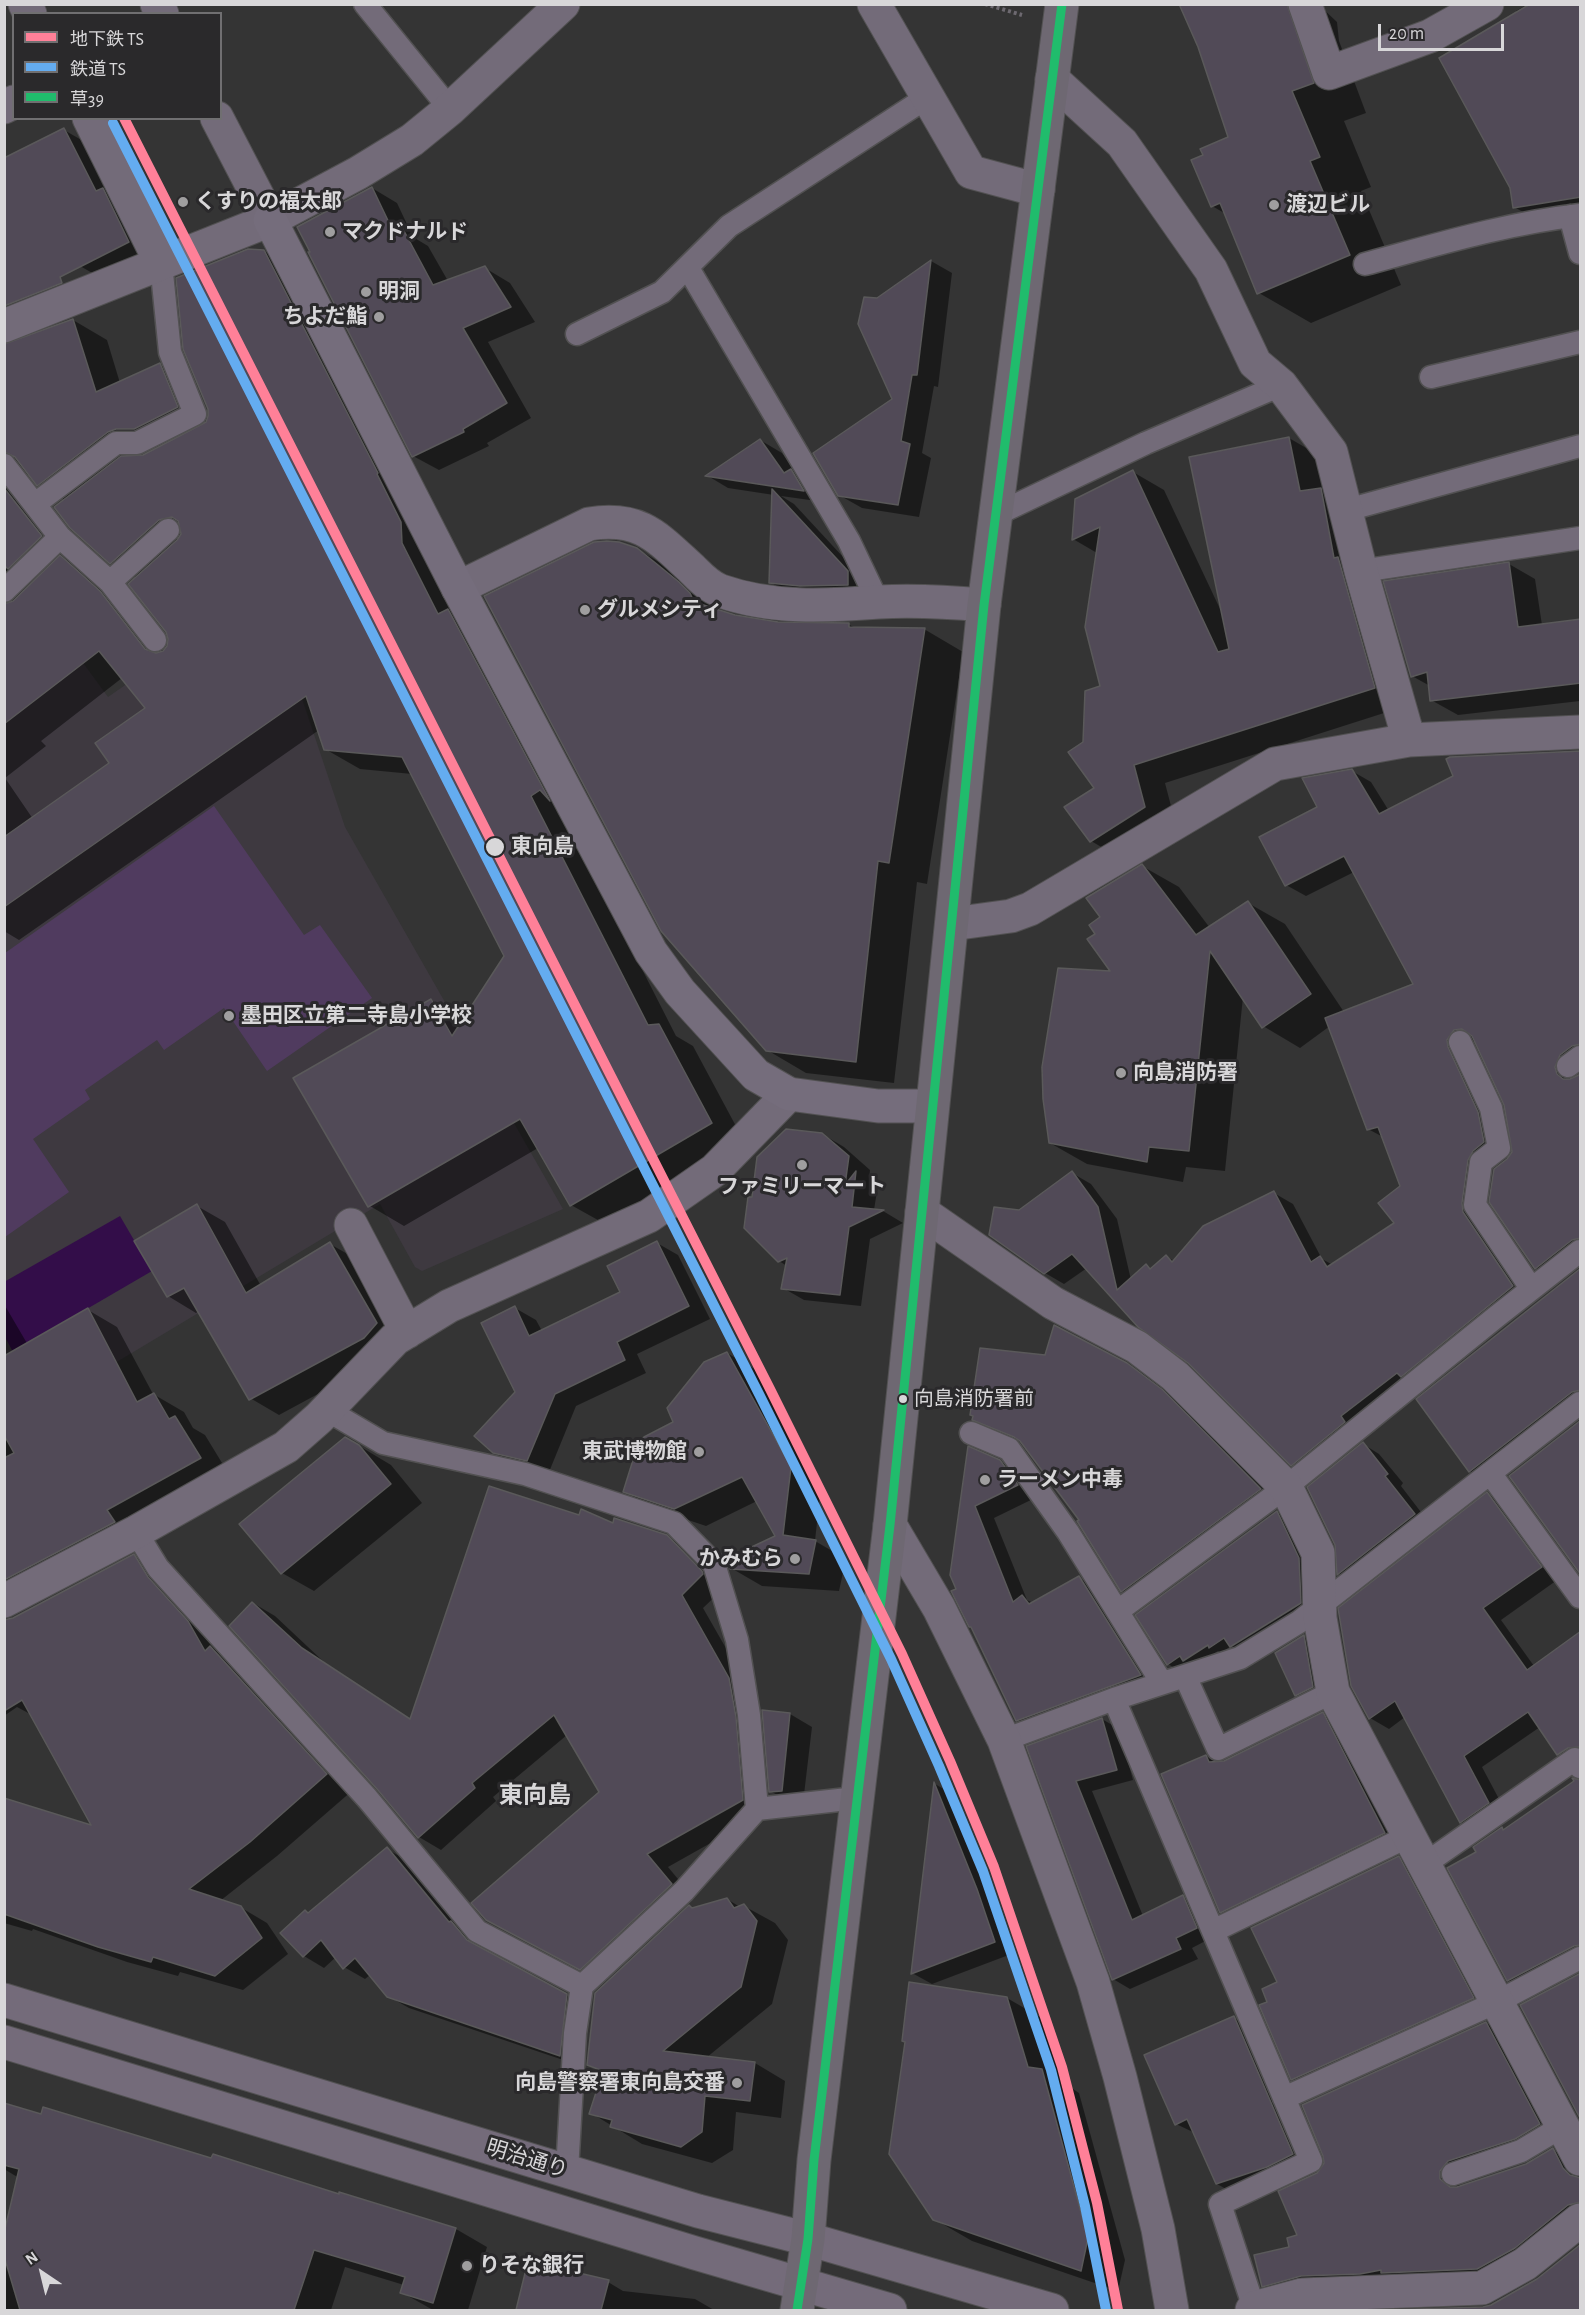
<!DOCTYPE html>
<html>
<head>
<meta charset="utf-8">
<style>
	body { margin:0 }
	#map { position:relative; width:1585px; height:2315px; overflow:hidden; background:#343434; font-family:"Alegreya Sans","Noto Sans JP",sans-serif }
	canvas { display:block }
	.frame { position:absolute; inset:0; border:6px solid #d8d7d9; pointer-events:none }
	.legend { position:absolute; left:12px; top:12px; width:210px; height:108px; box-sizing:border-box; background:#2a292b; border:2px solid #706f71; margin:0; padding:8px 10px; list-style:none; font-size:18px; color:#d8d7d9 }
	.legend li { display:flex; align-items:center; gap:12px; height:30px }
	.legend b { width:30px; border:2px solid #706f71 }
	.north { position:absolute; left:12px; top:2243px; width:60px; height:60px; -webkit-text-stroke:4px #2a292b; paint-order:stroke; rotate:325deg; font-size:16px; font-weight:700; line-height:24px; text-align:center; color:#d8d7d9 }
	.north::after { content:''; display:block; margin:auto; width:21px; height:27px; background:#d8d7d9; clip-path:polygon(50% 0,100% 100%,50% 72%,0 100%) }
	.scale { position:absolute; left:1378px; top:24px; width:126px; height:27px; box-sizing:border-box; border:3px solid #d8d7d9; border-top:0; padding-left:8px; font-size:18px; line-height:21px; white-space:nowrap; color:#d8d7d9; -webkit-text-stroke:4px #2a292b; paint-order:stroke }
</style>
</head>
<body>
<div id="map">
<canvas width="1585" height="2315"></canvas>
<div class="frame"></div>
<ul class="legend">
<li><b style="height:8px;background:#ff8098"></b>地下鉄 TS</li>
<li><b style="height:8px;background:#64acf0"></b>鉄道 TS</li>
<li><b style="height:8px;background:#20bc6c"></b>草39</li>
</ul>
<div class="north">N</div>
<div class="scale">20 m</div>
</div>
<script>
const g = document.querySelector('canvas').getContext('2d');
g.lineJoin = 'round';
function paint(path, color) { g.fillStyle = color; g.fill(path, 'evenodd'); }
function stroke(path, color, width, dash) { g.strokeStyle = color; g.lineWidth = width; g.lineCap = dash ? 'butt' : 'round'; g.setLineDash(dash || []); g.stroke(path); }
function label(font, color, halo, rows, align = 'center') {
  g.font = font + ' "Alegreya Sans","Noto Sans JP",sans-serif'; g.lineWidth = 6; g.setLineDash([]); g.textBaseline = 'middle'; g.strokeStyle = halo; g.fillStyle = color; for (const [text, x, y, turn = 0] of rows) {
    g.save(); g.translate(x, y); g.rotate((+turn || 0) * Math.PI / 180); g.textAlign = isNaN(turn) ? turn : align; if (halo) g.strokeText(text, 0, 0); g.fillText(text, 0, 0); g.restore();
  }
}
const built = new Path2D(`
	M265,588L345,827L563,1209L422,1271L415,1267L380,1204L5,1429V661L54,623L108,697Z`);
const green = new Path2D(`
	M214,806L304,935L320,925L372,998L267,1071L224,1008L164,1050L157,1040L85,1090L90,1099L33,1139L69,1192L5,1237V953Z`);
const water = new Path2D(`
	M120,1216L152,1271L13,1352L5,1337L4,1282Z`);
const shadow = new Path2D(`
	M1182,4H1318L1337,22L1339,41L1366,113L1344,121L1371,187L1361,191L1401,285L1311,323L1259,293L1226,214L1212,206L1205,155L1229,137L1199,46Z
	M1528,4H1580V213L1532,217L1514,207L1516,11Z
	M64,130L92,146L156,258L108,282L80,266Z
	M372,188L397,203L413,237L428,246L448,281L485,268L510,283L535,322L488,342L531,418L487,443L489,446L439,470L413,456Z
	M264,251L298,271L564,816L676,1036L693,1046L745,1143L605,1224L571,1205L538,1148L404,1226L370,1206L431,1000L464,1020L506,956L412,774L360,769L325,749L319,730L19,940L4,931V345L73,320L107,340L120,383L160,364L194,384L208,419ZM151,448H159L143,457H134ZM29,474L38,484L65,500L111,563L137,578L167,632L169,645L164,651L134,613L95,577L69,562L75,556L25,480ZM122,678L147,709L111,764L33,819L5,778L46,746L41,741Z
	M931,261L952,273L938,387L934,386L922,453L931,458L919,517L862,508L839,495L894,400L878,300Z
	M1289,438L1320,456L1406,706L1165,783L1176,825L1122,859L1091,841L1096,788L1084,743L1101,687L1097,553L1073,539L1133,472L1164,490L1221,611Z
	M760,440L782,453L796,473L812,483L824,502L781,496L794,504L869,585V597L792,595L770,582L774,495L728,488L708,476Z
	M637,549L676,572L724,613L778,624H848L855,628L924,629L963,652L927,884L917,882L894,1083L806,1073L767,1050Z
	M1509,564L1535,579L1542,625L1580,622V701L1458,715L1431,700L1430,686L1412,676Z
	M1580,752V1065L1575,1073L1574,1078L1580,1074V1261L1555,1279L1536,1268L1509,1159L1513,1153L1505,1102L1476,1040L1474,1041L1468,1046L1497,1125L1492,1162L1481,1216L1532,1298L1311,1476L1292,1464L1189,1362L1087,1268L1064,1284L1045,1273L1020,1212L1072,1173L1091,1184L1117,1219L1131,1280L1146,1266L1152,1269L1166,1256L1174,1261L1274,1193L1293,1204L1322,1259L1333,1265L1396,1224L1402,1187L1383,1137L1368,1129L1330,1026L1300,1048L1263,1026L1243,997L1225,1171L1186,1167L1183,1182L1087,1164L1050,1143L1113,973L1097,934L1102,918L1142,866L1179,887L1210,928L1248,903L1285,924L1344,1012L1415,985L1354,872L1306,896L1286,885L1319,808L1352,771L1371,782L1389,811Z
	M822,1134L844,1147L870,1170L869,1180L878,1185L874,1210L883,1211L903,1223L870,1239L861,1306L804,1300L783,1288L787,1266L779,1261L754,1199Z
	M197,1206L225,1222L261,1286L330,1244L358,1260L405,1339L392,1354L279,1415L250,1398L199,1311L196,1313L168,1296Z
	M657,1243L678,1255L710,1319L637,1354L646,1373L576,1406L549,1472L516,1465L493,1452L517,1392L515,1308L536,1320L542,1331L622,1293Z
	M1580,1270V1411L1490,1482L1470,1471L1418,1399Z
	M4,1304L28,1345L88,1310L117,1327L153,1394L184,1412L193,1428L205,1435L230,1476L18,1608L16,1614L4,1608Z
	M727,1353L758,1371L821,1485L815,1541L846,1559L839,1591L762,1586L731,1568L777,1536L757,1501L706,1526L655,1509L624,1491Z
	M1126,1364L1143,1374L1179,1401L1276,1498L1138,1600L1122,1591L1081,1520L1022,1441L990,1429L974,1419Z
	M346,1438L391,1465L422,1503L314,1591L282,1573Z
	M1363,1444L1379,1454L1403,1483L1401,1486L1430,1524L1355,1583L1339,1574L1336,1545Z
	M969,1449L1000,1461L1021,1474L1037,1497L994,1518L1027,1600L1033,1603L1079,1578L1100,1589L1161,1687L1038,1732L1017,1720L958,1590Z
	M1487,1494L1507,1505L1560,1578L1501,1620L1534,1666L1580,1633V1757L1574,1761L1555,1750L1540,1727L1482,1767L1507,1814L1480,1833L1461,1822L1405,1717L1389,1729L1370,1718Z
	M1277,1512L1287,1518L1309,1565L1311,1609L1241,1651L1231,1646L1221,1653L1218,1651L1195,1666L1189,1662L1178,1670L1168,1664Z
	M579,1517L666,1536L689,1549L724,1588L703,1608L751,1692L764,1813L668,1867L693,1897L603,1981L510,1932L600,1793L567,1735L493,1797L496,1801L441,1850L419,1837L253,1603L275,1616L324,1662L411,1720Z
	M134,1556L161,1571L353,1790L277,1856L220,1901L240,1907L267,1923L288,1954L243,1990L180,1972L178,1976L127,1962L33,1929L32,1931L4,1923V1800L94,1828L32,1715L17,1707L4,1716V1621L13,1619Z
	M1304,1637L1314,1642L1323,1693L1307,1701L1296,1695Z
	M764,1712L790,1714L812,1727L803,1803H792L770,1791Z
	M1322,1714L1341,1725L1402,1843L1239,1922L1221,1912L1206,1756L1217,1763H1224Z
	M1102,1719L1119,1729L1133,1780L1092,1791L1143,1916L1183,1897L1200,1907L1213,1937L1192,1948L1198,1959L1130,1989L1113,1979L1028,1747Z
	M935,1784L954,1795L996,1902L1014,1953L932,1984L912,1973Z
	M1580,1791V1964L1529,1992L1508,1980L1478,1853L1502,1829L1506,1831Z
	M387,1849L408,1861L490,1955L588,2007L581,2066L409,2008L388,1996L370,1975L365,1979L344,1967L336,1957L324,1968L304,1956L309,1914Z
	M1398,1858L1413,1866L1487,2006L1306,2087L1292,2079L1269,2002L1279,1983Z
	M727,1899L740,1907L744,1906L775,1923L788,1940L772,2004L706,2058L755,2063L785,2081L781,2118L736,2112L733,2150L712,2163L642,2144L591,2113L604,2073L588,2064L689,1906L694,1909Z
	M1007,1998L1045,2020L1064,2083L1079,2093L1125,2260L1118,2291L972,2241L934,2219L907,2042Z
	M1234,2018L1252,2028L1310,2164L1235,2194L1217,2184L1195,2133L1176,2124Z
	M1486,2023L1506,2035L1559,2136L1460,2183V2188L1526,2165L1553,2150L1573,2161L1580,2175V2223L1498,2280L1283,2297L1263,2286L1299,2237L1318,2174Z
	M4,2105L456,2229L487,2247L468,2310H433L401,2292L404,2285L345,2267L331,2310H4V2239L19,2178L4,2169Z
	M1580,2245V2310H1424L1483,2308L1492,2306L1537,2280Z
	M529,2263L608,2282L623,2291L695,2299L714,2310H517Z`);
const building = new Path2D(`
	M1179,4H1287L1314,83L1292,91L1320,157L1310,161L1350,255L1257,294L1220,203L1211,207L1191,160L1203,155L1200,149L1228,137L1198,47Z
	M1530,4H1581V197L1513,208L1510,188L1439,58Z
	M64,128L96,191L103,188L129,242L60,277L62,283L4,306V158Z
	M372,187L393,231L403,229L433,285L485,266L511,307L463,328L507,403L463,429L464,432L412,457L308,252H310L297,227Z
	M248,249L264,250L378,473L377,474L401,522L402,543L438,614L448,609L550,801L540,790L531,796L648,1025L659,1024L712,1123L570,1206L520,1119L368,1207L293,1078L431,999L452,1036L504,956L402,757L324,750L306,696L4,907V837L109,763L95,743L145,708L99,651L4,724V604L13,601L60,555L100,591L145,649L156,653L163,651L167,646L168,639L166,632L128,584L177,540L181,534L178,521L172,517L159,520L110,564L70,528L54,507L121,456L143,455L206,422L208,416V409L183,349L176,278Z
	M931,260L917,375H912L901,441L910,444L898,505L838,496L813,453L892,399L858,324L864,297L877,298Z
	M73,319L96,392L160,363L178,407L134,429H116L108,432L37,486L15,457L4,452V344Z
	M1289,437L1300,491L1321,488L1334,558L1338,557L1375,688L1134,765L1145,807L1090,842L1064,807L1094,788L1068,752L1083,742L1085,691L1100,686L1085,627L1100,527L1072,540L1075,499L1133,470L1218,652L1229,649L1189,457Z
	M760,439L784,473L791,469L804,491L705,476Z
	M4,488L42,536L8,569L4,565Z
	M772,489L848,571V585L800,586L769,583Z
	M607,541L619,542L637,548L679,582L690,593L694,602L735,615L778,622L849,623V627L925,628L889,863L878,861L856,1062L766,1051L661,931L484,596L594,542Z
	M1509,562L1518,627L1581,619V683L1430,701L1427,672L1411,677L1383,581Z
	M1581,751V1044L1572,1046L1560,1055L1555,1067L1557,1074L1563,1079H1570L1581,1074V1238L1572,1240L1535,1269L1489,1202L1494,1169L1507,1159L1512,1152L1504,1105L1472,1036L1462,1029L1454,1030L1447,1040L1448,1047L1478,1112L1484,1142L1473,1151L1468,1160L1462,1203L1463,1212L1513,1286L1401,1377L1397,1373L1341,1416L1345,1422L1291,1466L1188,1363L1138,1327L1072,1254L1044,1274L989,1235L994,1207L1019,1210L1072,1171L1098,1207L1117,1290L1146,1264L1150,1269L1166,1255L1172,1262L1203,1226L1274,1191L1311,1262L1320,1256L1327,1267L1394,1223L1378,1203L1400,1186L1378,1127L1367,1130L1325,1018L1413,984L1344,856L1285,886L1259,837L1317,807L1302,778L1352,769L1379,814L1453,776L1446,759L1450,757Z
	M1142,864L1196,935L1248,901L1311,994L1262,1028L1210,951L1189,1151L1149,1147L1147,1162L1049,1143L1043,1099L1042,1067L1058,968L1110,971L1087,939L1095,934L1089,925L1100,917L1086,898Z
	M786,1129L822,1133L849,1156L845,1185L856,1171L852,1207L884,1210L849,1227L840,1295L781,1289L787,1258L778,1262L744,1228L748,1197H752L757,1157Z
	M197,1204L246,1293L330,1242L377,1323L364,1338L249,1400L184,1288L167,1297L134,1241Z
	M657,1241L689,1306L617,1342L625,1360L555,1394L527,1461L493,1453L474,1436L515,1392L481,1323L515,1306L529,1336L620,1292L607,1266Z
	M1581,1268V1390L1572,1392L1469,1472L1416,1399Z
	M88,1308L137,1402L154,1393L169,1419L175,1416L201,1458L107,1510L115,1522L4,1580V1458L14,1453L4,1435V1356Z
	M1054,1325L1127,1363L1163,1390L1261,1489L1121,1592L1077,1521L1079,1520L1020,1441L1014,1437L972,1420L973,1416L970,1415L980,1348L1045,1355Z
	M727,1352L791,1467L783,1535L816,1540L809,1574L730,1569L726,1559L775,1536L742,1477L674,1509L623,1492L638,1444L644,1437L673,1422L667,1408L704,1362Z
	M1581,1420V1575L1509,1476Z
	M345,1437L359,1445L391,1484L281,1574L239,1524Z
	M1363,1442L1388,1474L1385,1476L1415,1514L1337,1575L1335,1545L1307,1487Z
	M968,1446L1000,1460L1018,1485L975,1506L1013,1602L1022,1595L1029,1604L1079,1576L1141,1675L1016,1721L971,1627H969L951,1591L956,1589L950,1575Z
	M489,1486L579,1515L581,1509L613,1523L614,1518L667,1535L702,1571L703,1574L682,1595L729,1678L736,1717L743,1800L647,1854L672,1884L580,1970L486,1920L471,1903L599,1792L554,1715L472,1783L475,1788L418,1838L377,1789L229,1626L252,1602L302,1648L410,1719Z
	M1487,1492L1542,1567L1483,1608L1527,1670L1581,1631V1747L1568,1748L1557,1755L1528,1712L1464,1756L1489,1803L1460,1823L1395,1701L1369,1719L1351,1686L1338,1608Z
	M1277,1511L1299,1558L1301,1603L1230,1647L1224,1638L1209,1648L1208,1645L1183,1661L1180,1656L1167,1665L1135,1615Z
	M134,1554L148,1577L188,1621L205,1651L210,1646L327,1774L250,1842L189,1889L241,1906L262,1938L215,1976L153,1957L151,1962L98,1947L4,1914V1798L91,1825L22,1700L4,1711V1620L13,1618Z
	M1304,1635L1313,1687L1295,1696L1275,1653Z
	M762,1710L790,1713L782,1791L769,1792Z
	M1323,1712L1385,1833L1220,1913L1161,1774L1206,1755L1209,1762L1224,1761Z
	M1102,1718L1117,1770L1076,1781L1132,1920L1183,1895L1197,1928L1176,1938L1181,1949L1112,1980L1026,1746Z
	M1572,1778L1581,1780V1945L1574,1946L1507,1981L1447,1868L1476,1852L1473,1847L1502,1827L1503,1830L1574,1781Z
	M934,1782L977,1889L995,1942L911,1974Z
	M387,1847L449,1922L451,1921L467,1940L567,1994L560,2056L387,1997L355,1958L343,1969L321,1940L303,1957L280,1933L305,1910L308,1913Z
	M1399,1856L1474,1998L1291,2080L1259,2005L1267,2002L1262,1989L1277,1982L1251,1928Z
	M727,1898L734,1908L744,1904L757,1921L741,1987L663,2051L755,2062L750,2101L705,2096L702,2132L681,2147L610,2127L612,2120L589,2114L603,2071L587,2065L595,1993L689,1905L692,1908Z
	M1581,1973V2120L1520,2005Z
	M909,1982L1007,1997L1028,2067L1042,2069L1088,2238L1081,2271L933,2220L889,2154L905,2042L902,2041Z
	M1234,2016L1293,2154L1267,2167L1216,2184L1187,2119L1175,2125L1144,2055Z
	M1486,2022L1540,2124L1515,2139L1448,2161L1440,2171V2179L1450,2187H1457L1526,2164L1553,2148L1563,2168L1570,2175L1581,2178V2202L1568,2205L1515,2248L1477,2269L1381,2273V2270L1360,2274L1301,2276L1262,2287L1254,2255L1289,2247L1287,2238L1297,2235L1278,2191L1317,2173L1324,2163L1323,2156L1302,2105Z
	M4,2103L41,2114L43,2107L211,2158L213,2154L339,2194V2192L456,2228L433,2303L400,2293L405,2277L314,2250L294,2310H20L4,2256V2233L19,2169L4,2165Z
	M1581,2244V2310H1386L1483,2307L1491,2305L1537,2279Z
	M528,2261L609,2280L601,2310H516Z`);
const path = new Path2D(`
	M985,4L1022,15`);
const lane = new Path2D(`
	M365,4L450,109
	M1570,216L1580,253
	M1365,264C1435,245 1508,223 1580,215
	M688,268L849,541L878,602
	M577,334L662,292L729,226L926,98
	M1431,377L1580,342
	M4,465L60,537L110,582L155,640
	M35,504L116,443H137L195,414L170,352L161,263
	M1347,510L1580,446
	M995,515L1146,443L1281,385
	M1361,571L1580,538
	M110,582L168,530
	M4,591L60,537
	M1460,1042L1491,1108L1499,1148L1481,1162L1475,1205L1531,1288
	M1568,1066L1580,1057
	M327,1410L383,1443L525,1474L674,1523L714,1564L737,1640L749,1715L757,1809
	M971,1433L1009,1449L1068,1532L1162,1683
	M1490,1473L1580,1597
	M136,1532L158,1568L367,1798L477,1931L582,1986
	M1118,1611L1286,1487L1496,1317L1580,1251
	M1185,1676L1218,1749L1333,1692
	M1114,1699L1311,2161L1220,2204L1254,2308
	M1004,1740L1114,1699L1240,1658L1299,1622L1580,1403
	M1425,1864L1575,1759L1580,1767
	M1213,1931L1409,1836
	M1284,2098L1497,2002L1580,1958
	M567,2171L575,2033L582,1986L684,1891L757,1809L857,1798
	M1453,2174L1521,2151L1563,2126`);
const street = new Path2D(`
	M25,4L30,14
	M157,4L162,14
	M874,4L971,172L1038,190
	M1305,4L1329,73L1430,36L1487,4
	M1052,79L1122,143L1211,270L1255,363L1281,385L1331,452L1361,571L1409,740
	M4,107L14,102
	M89,118L161,263
	M217,118L270,220
	M4,326L270,220L358,173L412,140L450,109L563,4
	M458,588L589,524C640,516 656,536 692,569C700,577 709,587 721,591C772,609 826,606 879,602C914,600 949,602 984,605
	M952,924L1011,916L1030,909L1275,764L1409,740L1580,732
	M922,1212L1053,1303L1137,1347L1175,1376L1286,1487L1318,1553L1320,1618L1333,1692L1580,2159
	M351,1225L407,1332
	M890,1525L939,1608L1004,1740L1093,1982L1120,2077L1158,2229L1172,2310
	M4,1601L136,1532L286,1447L319,1418L395,1339L449,1306L649,1216L715,1170L789,1094
	M1252,2310L1254,2308L1302,2295L1482,2288L1525,2264L1580,2220`);
const secondary = new Path2D(`
	M270,220L458,588L651,952L680,992L756,1075L789,1094L878,1106H932`);
const primary = new Path2D(`
	M4,2000L698,2211L808,2239L1052,2310
	M4,2042L695,2253L890,2310`);
const highway = new Path2D(`
	M797,2310L808,2239L814,2160L890,1525L984,605L1062,4`);
const bus1 = new Path2D(`
	M797,2310L808,2239L814,2160L890,1525L984,605L1062,4`);
const rail1 = new Path2D(`
	M113,123L759,1394L891,1659L939,1766L983,1871L1051,2070L1085,2206L1106,2310`);
const metro1 = new Path2D(`
	M124,118L770,1389L902,1654L950,1761L994,1867L1062,2067L1097,2203L1118,2310`);
const markers = [
	[183,202,6,"#9f9e9f"],
	[1274,205,6,"#9f9e9f"],
	[330,232,6,"#9f9e9f"],
	[366,292,6,"#9f9e9f"],
	[379,317,6,"#9f9e9f"],
	[585,610,6,"#9f9e9f"],
	[495,847,10,"#d8d7d9"],
	[229,1016,6,"#9f9e9f"],
	[1121,1073,6,"#9f9e9f"],
	[802,1165,6,"#9f9e9f"],
	[903,1399,5,"#d8d7d9"],
	[699,1452,6,"#9f9e9f"],
	[985,1480,6,"#9f9e9f"],
	[795,1559,6,"#9f9e9f"],
	[737,2083,6,"#9f9e9f"],
	[467,2266,6,"#9f9e9f"]
];
const busNames = [
	["向島消防署前",914,1399]
];
const poiNames = [
	["くすりの福太郎",195,202],
	["渡辺ビル",1286,205],
	["マクドナルド",342,232],
	["明洞",378,292],
	["ちよだ鮨",367,317,"right"],
	["グルメシティ",597,610],
	["墨田区立第二寺島小学校",241,1016],
	["向島消防署",1133,1073],
	["ファミリーマート",802,1187,"center"],
	["東武博物館",687,1452,"right"],
	["ラーメン中毒",997,1480],
	["かみむら",783,1559,"right"],
	["向島警察署東向島交番",725,2083,"right"],
	["りそな銀行",479,2266]
];
const stopNames = [
	["東向島",511,847]
];
const streetNames = [
	["明治通り",527,2159,17]
];
const quarterNames = [
	["東向島",535,1796]
];
paint(built, '#3e3940');
paint(green, '#503b5f');
paint(water, '#330d49');
paint(shadow, '#0007');
paint(building, '#514a57');
stroke(building, '#5a595a', 1.5);
stroke(lane, '#525152', 25);
stroke(street, '#525152', 35);
stroke(secondary, '#525152', 35);
stroke(primary, '#525152', 35);
stroke(highway, '#525152', 35);
stroke(path, '#6d6970', 4, [3, 3]);
stroke(lane, '#736b79', 22);
stroke(street, '#736b79', 33);
stroke(secondary, '#756d7c', 33);
stroke(primary, '#746b7a', 33);
stroke(highway, '#6e6872', 33);
stroke(bus1, '#20bc6c', 9);
stroke(rail1, '#64acf0', 10);
stroke(metro1, '#ff8098', 10);
for (const [x, y, r, color] of markers) { const dot = new Path2D(); dot.arc(x, y, r, 0, 2 * Math.PI); g.fillStyle = color; g.fill(dot); stroke(dot, '#2a292b', 2); }
label('20px', '#d8d7d9', '#2a292b', busNames, 'left');
label('bold 21px', '#d8d7d9', '#2a292b', poiNames, 'left');
label('bold 21px', '#d8d7d9', '#2a292b', stopNames, 'left');
label('21px', '#d8d7d9', '#2a292b', streetNames);
label('bold 24px', '#d8d7d9', '#2a292b', quarterNames);
</script>
</body>
</html>
